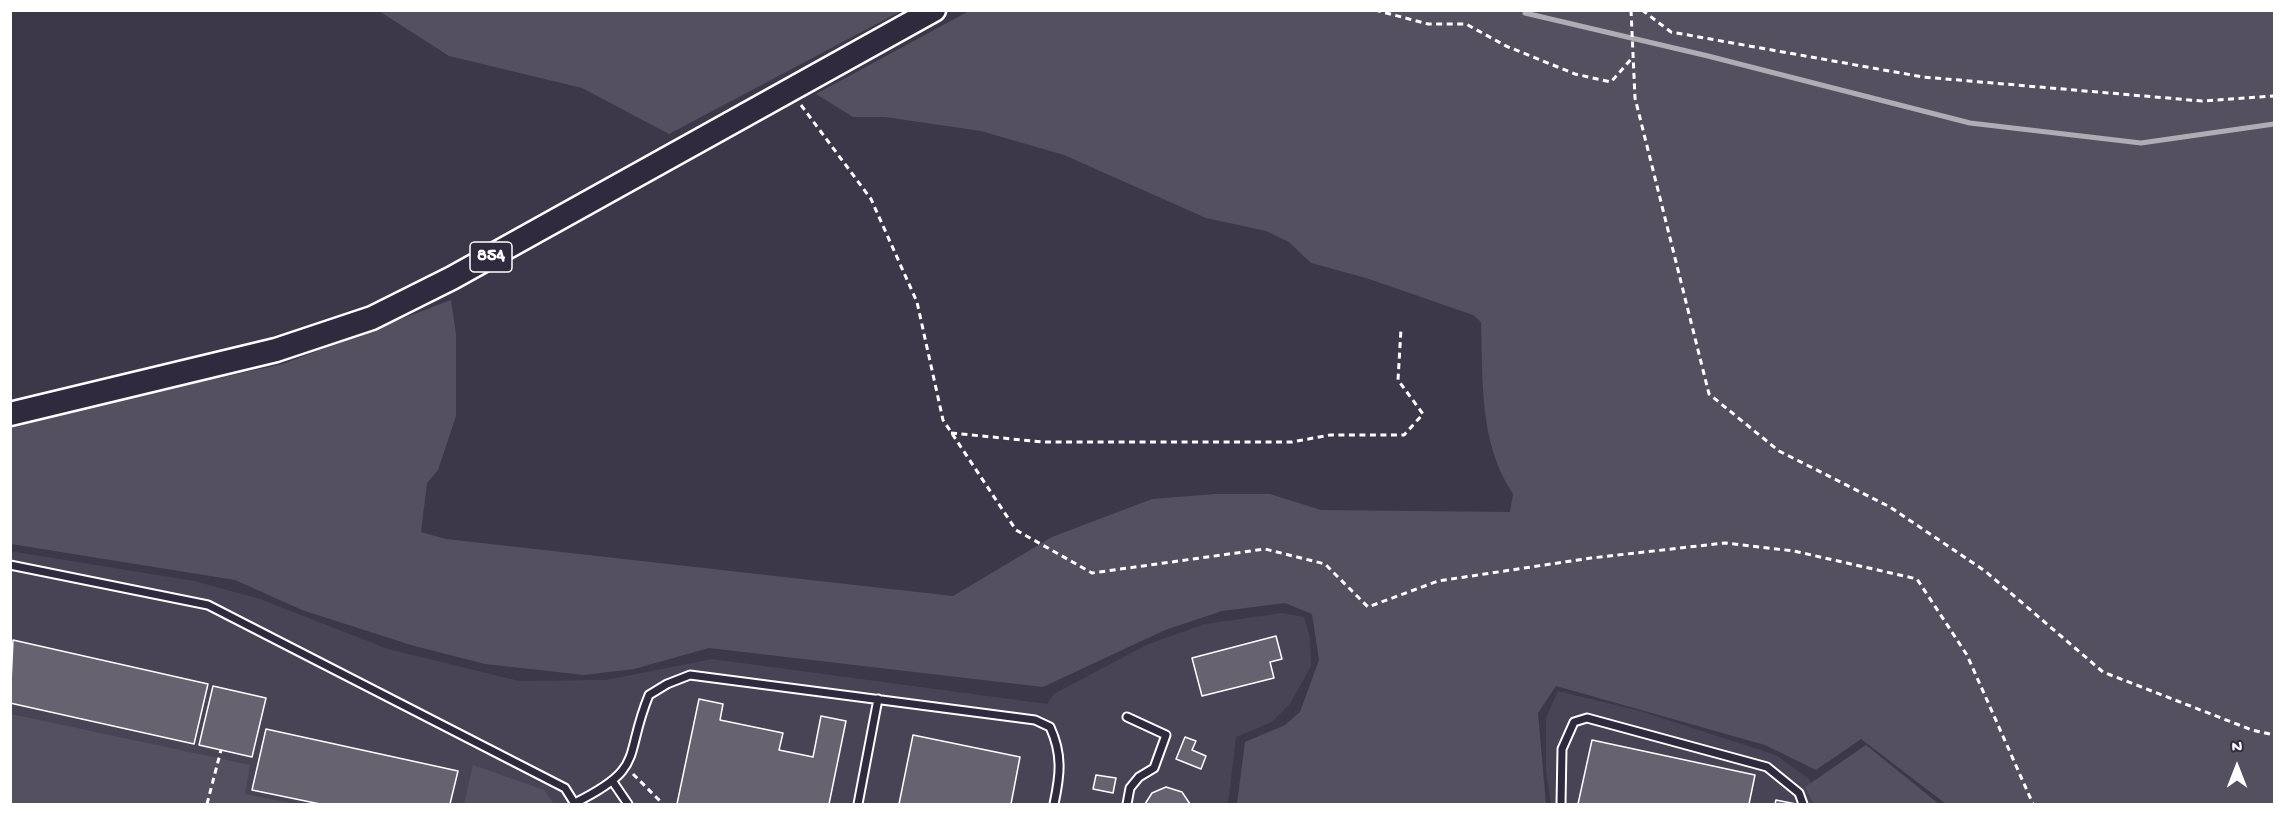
<!DOCTYPE html>
<html>
<head>
<meta charset="utf-8">
<style>
	body { margin:0 }
	#map { position:relative; width:2285px; height:815px; overflow:hidden; background:#3c3749; font-family:"Gochi Hand",sans-serif }
	canvas { display:block }
	.frame { position:absolute; inset:0; border:12px solid #fff; pointer-events:none }
	.north { position:absolute; left:2207px; top:737px; width:60px; height:60px; -webkit-text-stroke:4px #2f2a3d; paint-order:stroke; rotate:0deg; font-size:16px; font-weight:700; line-height:24px; text-align:center; color:#fff }
	.north::after { content:''; display:block; margin:auto; width:21px; height:27px; background:#fff; clip-path:polygon(50% 0,100% 100%,50% 72%,0 100%) }
</style>
</head>
<body>
<div id="map">
<canvas width="2285" height="815"></canvas>
<div class="frame"></div>
<div class="north">N</div>
</div>
<script>
const g = document.querySelector('canvas').getContext('2d');
g.lineJoin = 'round';
function paint(path, color) { g.fillStyle = color; g.fill(path, 'evenodd'); }
function stroke(path, color, width, dash) { g.strokeStyle = color; g.lineWidth = width; g.lineCap = dash ? 'butt' : 'round'; g.setLineDash(dash || []); g.stroke(path); }
function label(font, color, halo, rows, align = 'center') {
  g.font = font + ' "Gochi Hand",sans-serif'; g.lineWidth = 6; g.setLineDash([]); g.textBaseline = 'middle'; g.strokeStyle = halo; g.fillStyle = color; for (const [text, x, y, turn = 0] of rows) {
    g.save(); g.translate(x, y); g.rotate((+turn || 0) * Math.PI / 180); g.textAlign = isNaN(turn) ? turn : align; if (halo) g.strokeText(text, 0, 0); g.fillText(text, 0, 0); g.restore();
  }
}
const built = new Path2D(`
	M10,551L194,581L260,599L388,649L519,681L606,680L712,659L1047,704L1054,694L1146,645L1205,624L1282,613L1304,617L1310,638L1311,666L1290,704L1272,722L1236,737L1228,804H11Z
	M1558,691L1640,711L1776,755L1809,779L1822,804H1551L1546,770V718Z`);
const green = new Path2D(`
	M379,11H901L669,134L582,88L449,56Z
	M969,11H2274V804H1946L1861,739L1816,770L1765,745L1556,686L1538,713L1546,804H1237L1245,742L1285,725L1300,712L1319,660L1312,614L1285,603L1222,611L1165,630L1043,687L709,648L634,669L584,675L485,664L411,645L302,610L235,580L11,544V428L100,404L283,364L451,300L456,334V416L438,470L427,483L421,532L446,539L953,596L1052,537L1152,499L1215,494H1270L1321,510L1510,512L1513,494C1479,443 1483,382 1481,322L1473,315L1366,278L1311,263L1289,242L1266,231L1206,218L1064,155L981,131L885,117H853L816,94Z
	M11,714L250,765L245,794L295,804H11Z
	M1866,745L1939,804H1814L1805,787Z
	M473,765L544,790L554,804H464Z`);
const stream = new Path2D(`
	M1525,13L1708,56L1970,123L2141,143L2274,124`);
const building = new Path2D(`
	M1276,636L1282,659L1270,662L1274,678L1202,696L1192,658Z
	M13,640L208,684L194,744L10,703Z
	M213,686L266,698L252,757L199,745Z
	M699,699L723,704L720,720L783,733L779,750L813,757L821,716L846,721L829,804H677Z
	M266,729L458,771L450,804H320L252,790Z
	M913,735L1020,757L1011,804H899Z
	M1185,737L1196,741L1192,750L1206,756L1201,769L1176,759Z
	M1592,740L1755,775L1749,804H1578Z
	M1096,775L1116,778L1113,793L1093,789Z
	M1166,787L1182,792L1190,804H1145L1152,793Z
	M1776,800L1796,804H1775Z`);
const path = new Path2D(`
	M1375,10L1428,24H1466L1506,46L1575,74L1611,82L1633,57
	M1631,10L1635,98L1709,394L1779,451L1890,507L1985,571L2103,672L2252,730L2274,735
	M1642,10L1671,32L1923,77L2202,101L2274,96
	M801,105L871,199L917,302L943,420L1016,530L1092,573L1265,549L1325,564L1368,607L1438,581L1591,558L1725,543L1794,551L1917,579L1967,655L2033,804
	M951,433L1043,442H1292L1330,435H1404L1423,414L1398,380L1401,329
	M633,774L663,804
	M207,804L221,750`);
const service = new Path2D(`
	M10,565L208,605L565,788L575,804
	M613,782L628,804
	M575,803C647,767 623,758 649,695L667,684L690,675L1035,720L1050,727C1063,755 1060,776 1054,804
	M858,804L878,699
	M1127,804L1130,788L1139,777L1154,768L1166,735L1127,717
	M1561,804L1562,749L1574,722L1587,718L1767,767L1799,793L1803,804`);
const primary = new Path2D(`
	M10,414L276,350L372,318L452,278L934,10`);
const shields = [
	[491,257,42]
];
const shieldNames = [
	["854",491,257]
];
paint(built, '#494455');
paint(green, '#555060');
stroke(stream, '#afadb4', 5);
paint(building, '#666270');
stroke(building, '#fff', 1.5);
stroke(service, '#fff', 11);
stroke(primary, '#fff', 27);
stroke(path, '#fff', 3, [6, 4.5]);
stroke(service, '#2f2a3d', 7);
stroke(primary, '#2f2a3d', 22);
for (const [x, y, w] of shields) { const box = new Path2D(); box.roundRect(x - w / 2, y - 15, w, 30, 4.5); g.fillStyle = '#2f2a3d'; g.fill(box); stroke(box, '#fff', 1.5); }
label('bold 18px', '#fff', null, shieldNames);
</script>
</body>
</html>
